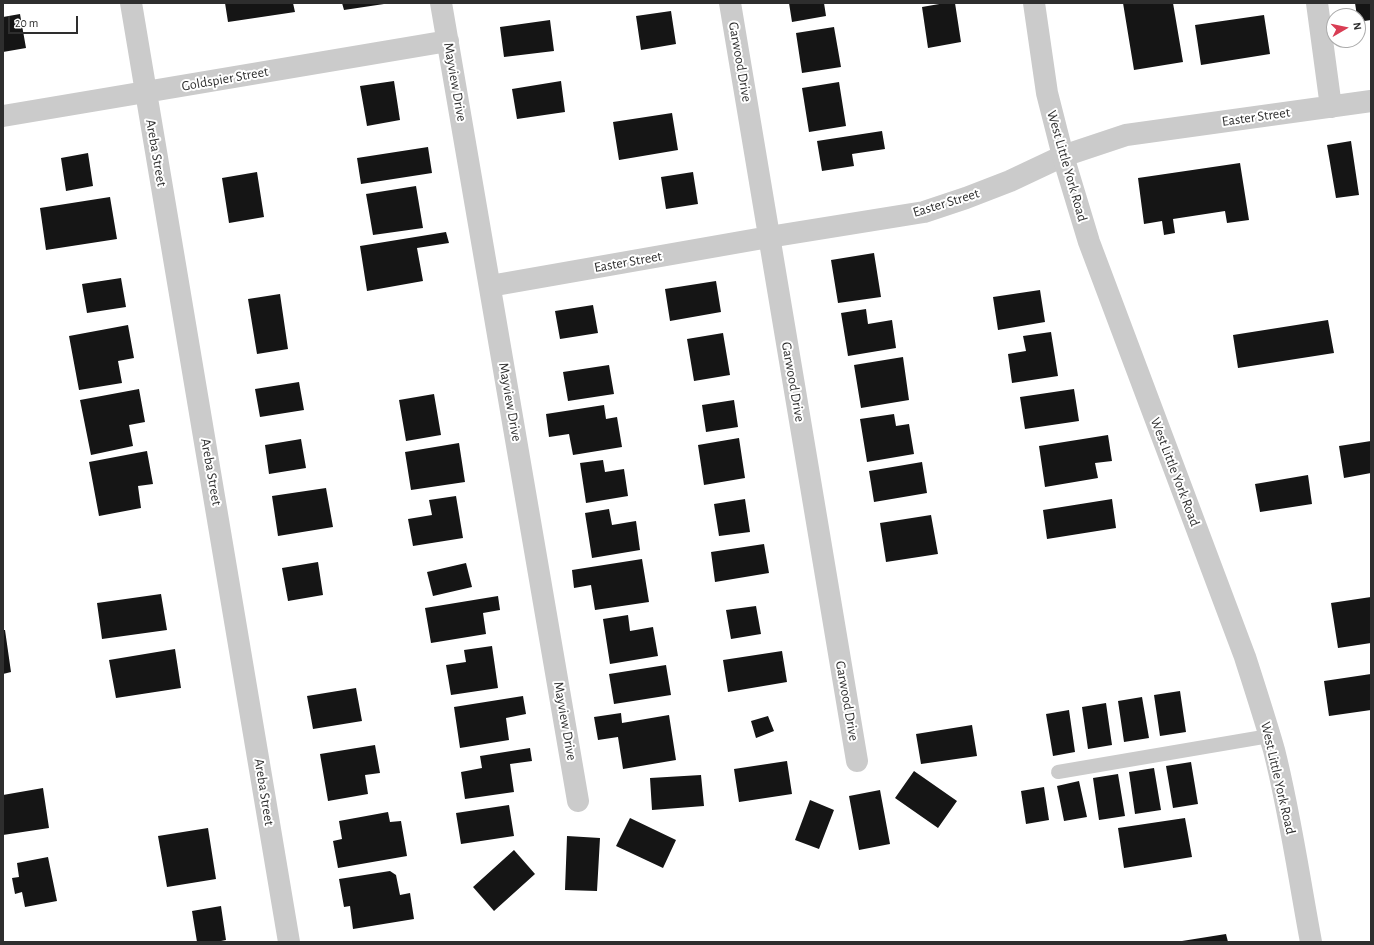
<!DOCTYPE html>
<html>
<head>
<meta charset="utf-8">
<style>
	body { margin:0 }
	#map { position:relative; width:1374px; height:945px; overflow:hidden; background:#fff; font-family:"Alegreya Sans",sans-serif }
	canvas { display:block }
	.frame { position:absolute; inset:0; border:4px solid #2e2e2e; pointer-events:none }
	.north { position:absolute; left:1326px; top:8px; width:40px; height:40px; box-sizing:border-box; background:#fff; border:1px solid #ababab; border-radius:50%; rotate:81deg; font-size:11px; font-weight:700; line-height:16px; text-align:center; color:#2e2e2e }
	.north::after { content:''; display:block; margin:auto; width:14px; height:18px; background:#d93d54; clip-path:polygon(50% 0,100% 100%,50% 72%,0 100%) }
	.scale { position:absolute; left:8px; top:16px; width:70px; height:18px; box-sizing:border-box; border:2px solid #2e2e2e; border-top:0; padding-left:5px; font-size:12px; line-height:14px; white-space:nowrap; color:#2e2e2e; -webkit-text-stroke:3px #fff; paint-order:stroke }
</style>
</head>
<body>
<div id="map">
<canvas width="1374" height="945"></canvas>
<div class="frame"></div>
<div class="north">N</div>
<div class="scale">20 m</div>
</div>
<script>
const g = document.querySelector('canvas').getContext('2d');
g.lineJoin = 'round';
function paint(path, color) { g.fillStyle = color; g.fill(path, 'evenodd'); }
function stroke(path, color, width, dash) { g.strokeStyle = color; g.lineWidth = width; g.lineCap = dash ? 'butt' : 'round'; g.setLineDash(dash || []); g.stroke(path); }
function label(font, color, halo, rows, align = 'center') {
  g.font = font + ' "Alegreya Sans",sans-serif'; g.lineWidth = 4; g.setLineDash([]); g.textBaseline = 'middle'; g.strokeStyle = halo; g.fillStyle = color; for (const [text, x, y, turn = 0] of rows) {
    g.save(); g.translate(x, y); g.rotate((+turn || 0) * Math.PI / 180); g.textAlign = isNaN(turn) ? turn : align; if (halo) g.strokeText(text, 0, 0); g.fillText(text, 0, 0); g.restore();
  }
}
const building = new Path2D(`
	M225,3H293L295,12L228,22Z
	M342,3H384V4L344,10Z
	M789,3H824L826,16L792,22Z
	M945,3H955L961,42L928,48L922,7Z
	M1123,3H1173L1183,62L1134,70Z
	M1355,3H1371V20L1358,22V16H1357Z
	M671,11L676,44L641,50L636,16Z
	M20,14L26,48L3,52V17Z
	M1264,15L1270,54L1201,65L1195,25Z
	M550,20L554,51L504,57L500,27Z
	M834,27L841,67L802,73L796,33Z
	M394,81L400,120L367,126L360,86Z
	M561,81L565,112L517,119L512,89Z
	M839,82L846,126L809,132L802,88Z
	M672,113L678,150L619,160L613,122Z
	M882,131L885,149L852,154L854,166L822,171L817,141Z
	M1351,141L1359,195L1336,198L1327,145Z
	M428,147L432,173L361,184L357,158Z
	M88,153L93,186L66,191L61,158Z
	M1240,163L1249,220L1227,223L1225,211L1173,219L1175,233L1164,235L1162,221L1144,224L1138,178Z
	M257,172L264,217L229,223L222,178Z
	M693,172L698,204L666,209L661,177Z
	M416,186L423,228L373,235L366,194Z
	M110,197L117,239L46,250L40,208Z
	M446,232L449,243L417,248L423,281L367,291L360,246Z
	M874,253L881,297L838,303L831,260Z
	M121,278L126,307L87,313L82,284Z
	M716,281L721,312L670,321L665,289Z
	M1040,290L1045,322L998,330L993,297Z
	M280,294L288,349L257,354L248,299Z
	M593,305L598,333L560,339L555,311Z
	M866,309L868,324L892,320L896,348L848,356L841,313Z
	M1328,320L1334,353L1238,368L1233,335Z
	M128,325L134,358L118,361L122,383L79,390L69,336Z
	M1051,332L1058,376L1012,383L1008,354L1026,351L1023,336Z
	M723,333L730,375L694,381L687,339Z
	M903,357L909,400L861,408L854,365Z
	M609,365L614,394L568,401L563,372Z
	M299,382L304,410L260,417L255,389Z
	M139,389L145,422L129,425L133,446L91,455L80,400Z
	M1074,389L1079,421L1025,429L1020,397Z
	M434,394L441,435L406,441L399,400Z
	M734,400L738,427L706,432L702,405Z
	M604,405L606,419L617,417L622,447L573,455L569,434L549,437L546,414Z
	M894,414L896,426L909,424L914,454L867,462L860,419Z
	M1108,435L1112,461L1095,463L1098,478L1045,487L1039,446Z
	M739,438L745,478L704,485L698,445Z
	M301,439L306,468L269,474L265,445Z
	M1371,441V473L1344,478L1339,446Z
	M459,443L465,482L411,490L405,452Z
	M147,451L153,484L138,486L141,508L99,516L89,462Z
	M603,460L605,472L624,469L628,496L586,503L580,463Z
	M922,462L927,493L874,502L869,471Z
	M1308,475L1312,504L1260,512L1255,484Z
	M326,488L333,527L278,536L272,496Z
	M456,496L463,538L413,546L408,519L432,515L429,500Z
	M745,499L750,532L719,536L714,504Z
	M1112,499L1116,528L1047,539L1043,510Z
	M609,509L612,525L636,521L640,550L592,558L585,513Z
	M931,515L938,554L886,562L880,523Z
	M764,544L769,573L715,582L711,552Z
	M642,559L649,602L595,610L591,585L574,588L572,570Z
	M318,562L323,595L288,601L282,568Z
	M466,563L472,587L433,596L427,572Z
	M161,594L167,630L102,639L97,603Z
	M498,596L500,610L483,613L486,634L431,643L425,608Z
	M1371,597V643L1338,648L1331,603Z
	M756,606L761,634L731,639L726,610Z
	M628,615L630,631L653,627L658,656L610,664L603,619Z
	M3,630H5L11,672L3,674Z
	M492,646L498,688L451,695L446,665L466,662L464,650Z
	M175,649L181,688L116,698L109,660Z
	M782,651L787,682L728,692L723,660Z
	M666,665L671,695L614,704L609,674Z
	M1371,674V710L1329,716L1324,681Z
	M356,688L362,721L313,729L307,696Z
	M1180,691L1186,732L1160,736L1154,695Z
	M523,696L526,714L506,718L509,740L460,748L454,707Z
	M1142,697L1149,738L1124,742L1118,701Z
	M1106,703L1112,745L1088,749L1082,707Z
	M1069,710L1075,752L1053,756L1046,714Z
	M621,713L622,723L669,715L676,760L623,769L618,737L598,740L594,717Z
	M768,716L774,731L756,738L751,721Z
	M972,725L977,756L921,764L916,734Z
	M375,745L380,773L365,775L368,794L328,801L320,754Z
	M530,748L532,761L510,764L514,792L465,799L461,772L482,768L480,756Z
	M787,761L792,794L739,802L734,769Z
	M1191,762L1198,804L1173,808L1166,766Z
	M1154,768L1161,810L1135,814L1129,772Z
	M914,771L957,801L938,828L895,798Z
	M1118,774L1125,816L1099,820L1093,778Z
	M701,775L704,806L652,810L650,778Z
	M1079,781L1087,817L1064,821L1057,786Z
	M1044,787L1049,820L1026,824L1021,791Z
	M43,788L49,828L3,835V795Z
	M880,790L890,844L859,850L849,796Z
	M810,800L834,810L819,849L795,840Z
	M509,805L514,836L461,844L456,813Z
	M388,812L390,822L401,821L407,856L338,868L333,841L342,839L339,821Z
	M630,818L676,840L663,868L616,846Z
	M1185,818L1192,857L1124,868L1118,828Z
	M208,828L216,879L167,887L158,836Z
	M567,836L600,838L597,891L565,890Z
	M514,850L535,874L494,911L473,887Z
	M48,857L57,901L25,907L22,892L15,894L12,878L19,877L17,863Z
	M390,871L396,875L400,895L410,893L414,919L353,929L350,906L344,907L339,879Z
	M221,906L226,940L216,942H197L192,911Z
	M1226,934L1228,942H1182V941Z`);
const service = new Path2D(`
	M1058,772L1269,736`);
const minor = new Path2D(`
	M131,3L289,942
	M441,3L578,801
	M730,3L857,761
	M1317,3L1331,107
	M3,116L448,41
	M490,286L769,237L924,212L966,198L1010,181L1063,156L1126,135L1371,101`);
const tertiary = new Path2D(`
	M1034,3L1047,93L1063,156L1089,242L1245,657C1255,688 1265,719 1274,750C1290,813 1299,878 1311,942`);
const streetNames = [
	["Garwood Drive",740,62,80],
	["Goldspier Street",225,79,-10],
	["Mayview Drive",455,82,80],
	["Easter Street",1256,117,-8],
	["Areba Street",156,153,80],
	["West Little York Road",1067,166,74],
	["Easter Street",946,203,-17],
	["Easter Street",628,262,-10],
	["Garwood Drive",793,382,80],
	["Mayview Drive",510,402,80],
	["Areba Street",211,472,80],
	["West Little York Road",1175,472,69],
	["Garwood Drive",847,701,80],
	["Mayview Drive",565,721,80],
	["West Little York Road",1278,778,77],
	["Areba Street",264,792,81]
];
paint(building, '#151515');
stroke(service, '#cbcbcb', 14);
stroke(minor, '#cbcbcb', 22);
stroke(tertiary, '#cbcbcb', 22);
label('14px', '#2e2e2e', '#fff', streetNames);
</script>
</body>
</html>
